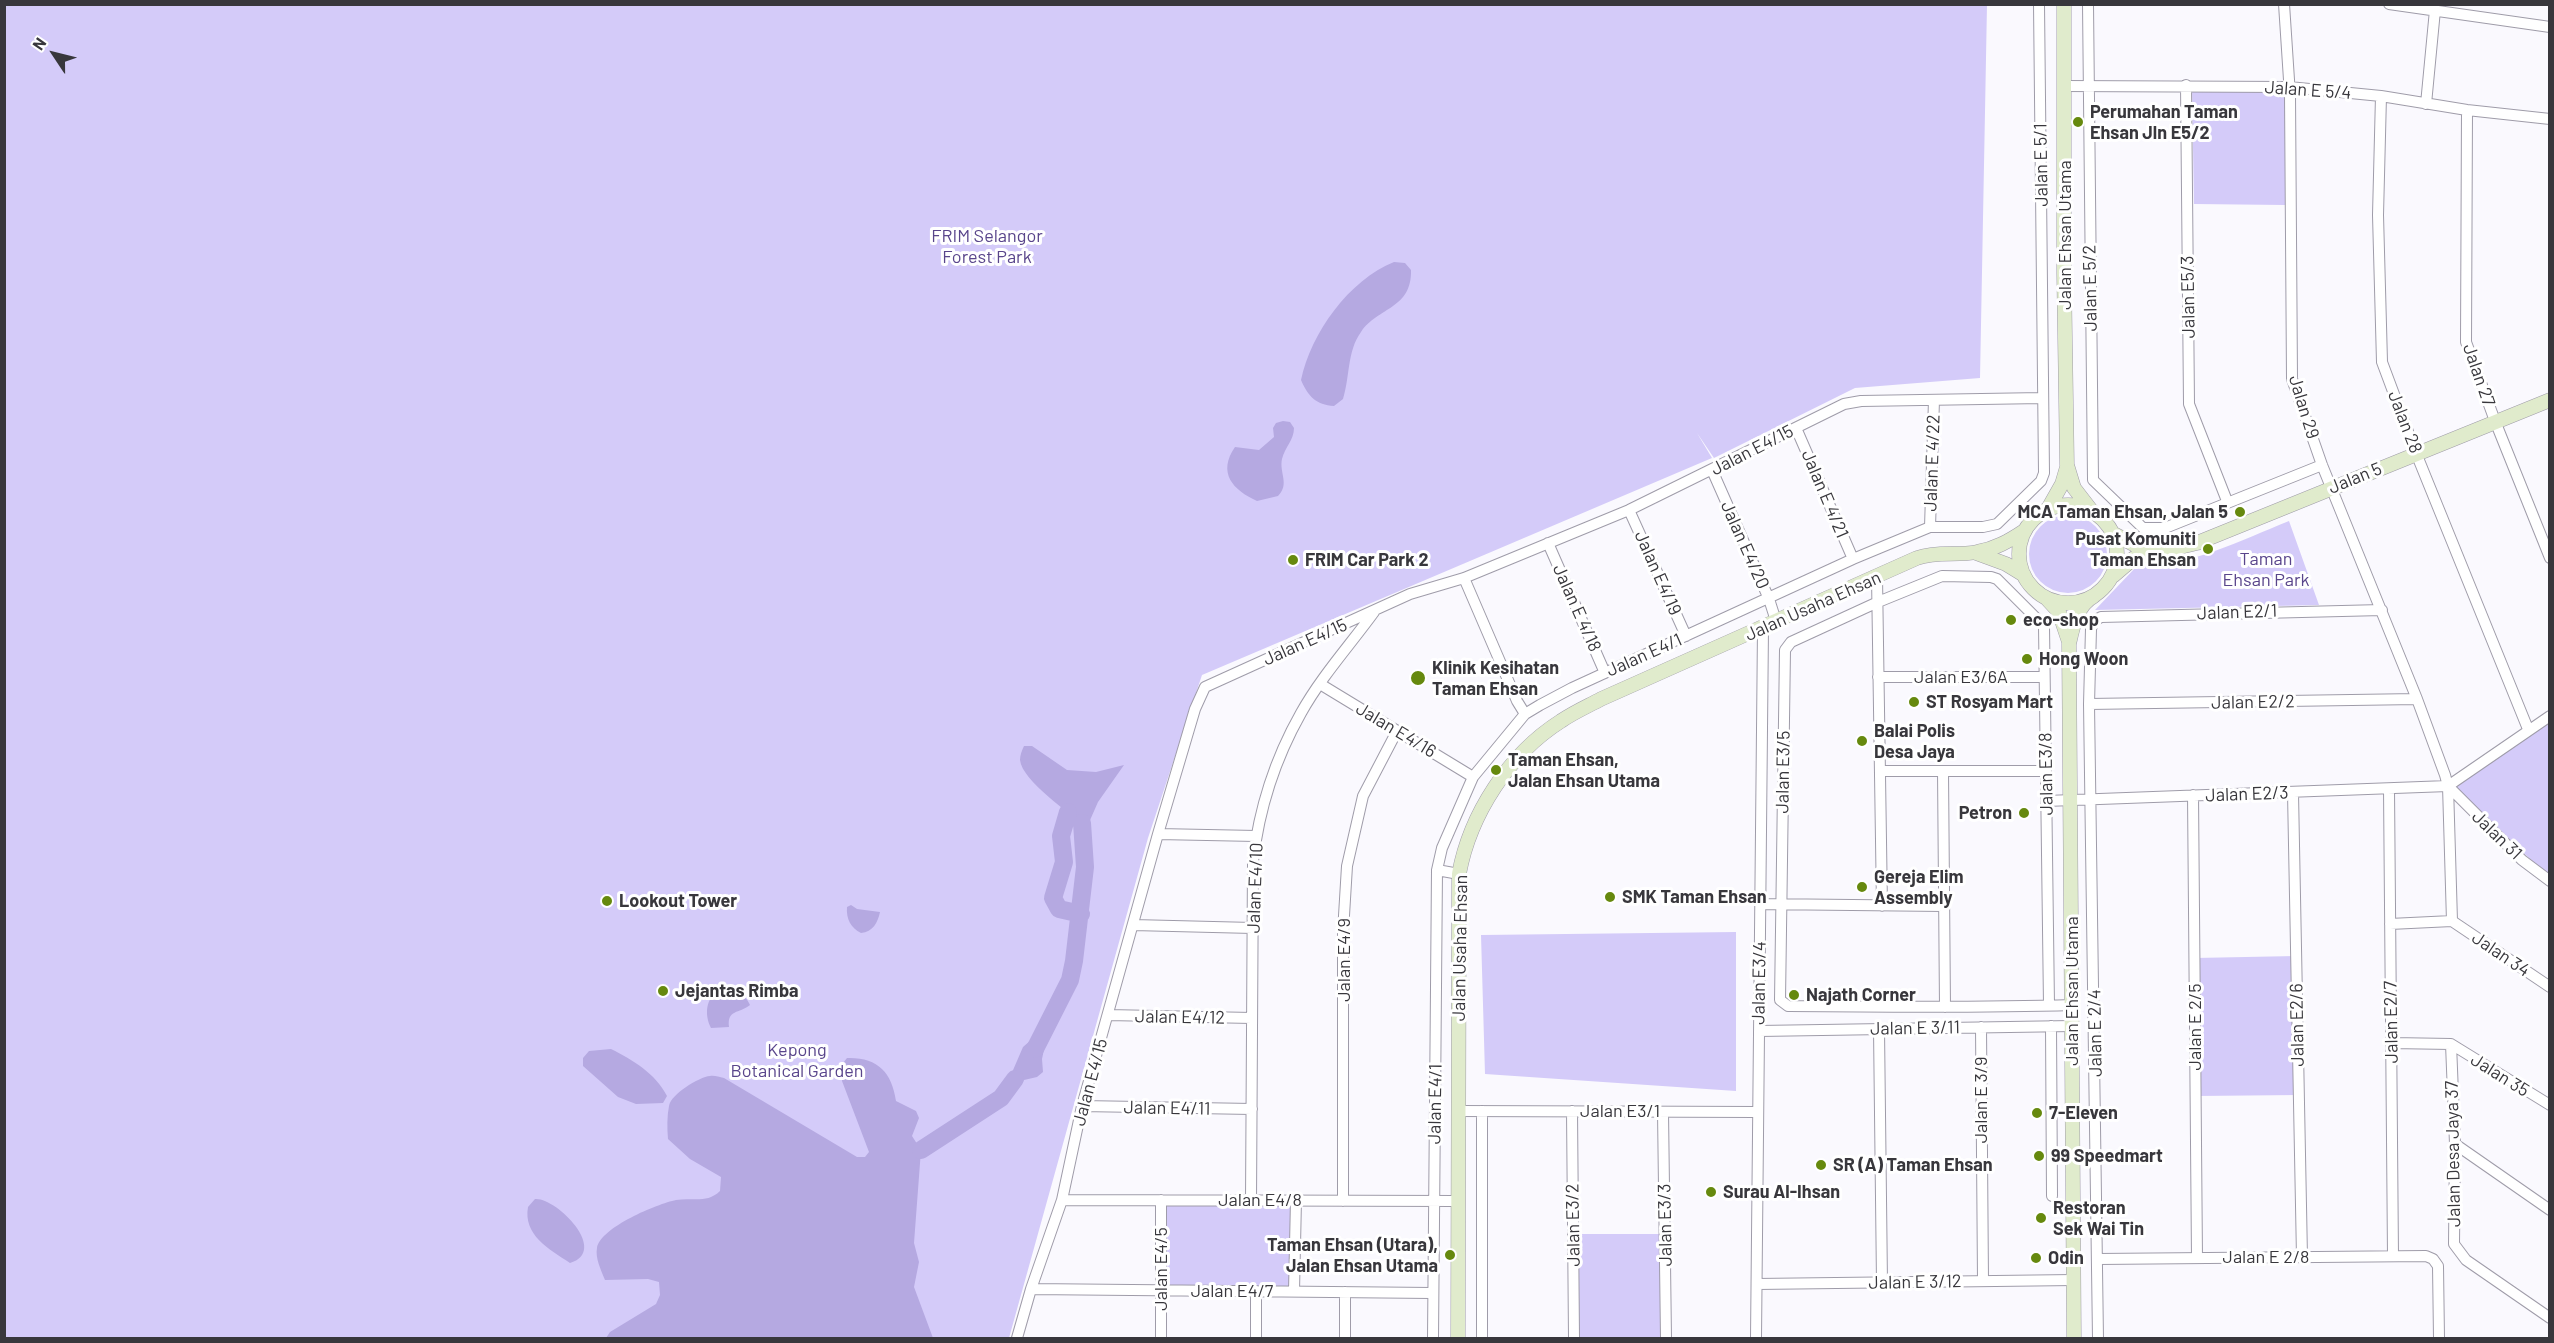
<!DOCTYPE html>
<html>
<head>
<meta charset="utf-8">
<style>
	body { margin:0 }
	#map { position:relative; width:2554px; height:1343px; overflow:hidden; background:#faf9fe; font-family:Barlow,sans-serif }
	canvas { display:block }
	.frame { position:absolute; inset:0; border:6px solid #38373c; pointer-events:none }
	.north { position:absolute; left:24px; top:24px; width:60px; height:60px; -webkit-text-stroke:4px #fff; paint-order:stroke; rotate:305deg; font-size:16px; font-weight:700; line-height:24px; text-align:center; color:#38373c }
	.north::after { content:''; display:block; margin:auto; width:21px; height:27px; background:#38373c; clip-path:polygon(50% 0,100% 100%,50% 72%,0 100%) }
</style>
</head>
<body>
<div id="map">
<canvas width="2554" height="1343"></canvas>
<div class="frame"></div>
<div class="north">N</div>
</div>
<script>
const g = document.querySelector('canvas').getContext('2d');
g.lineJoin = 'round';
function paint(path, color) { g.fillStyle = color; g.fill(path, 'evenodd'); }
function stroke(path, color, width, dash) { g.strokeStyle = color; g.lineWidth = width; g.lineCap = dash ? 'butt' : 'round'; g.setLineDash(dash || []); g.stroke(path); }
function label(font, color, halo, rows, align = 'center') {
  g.font = font + ' Barlow,sans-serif'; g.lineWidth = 6; g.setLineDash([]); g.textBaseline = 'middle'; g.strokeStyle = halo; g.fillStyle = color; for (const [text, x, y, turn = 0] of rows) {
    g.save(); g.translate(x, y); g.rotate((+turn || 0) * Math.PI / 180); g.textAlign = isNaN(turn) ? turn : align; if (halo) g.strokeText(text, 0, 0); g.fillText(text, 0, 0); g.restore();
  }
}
const green = new Path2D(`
	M5,5H1987L1980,378L1855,388L1714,458L1697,433L1712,458L1202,675L1148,838L1009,1338H5Z
	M2192,89L2285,90V205L2194,204Z
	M2029 554a39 39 0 1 1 78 0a39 39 0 1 1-78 0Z
	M2289,521L2319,605L2095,610L2137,566C2192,566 2239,541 2289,521Z
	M2549,721V877L2452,785Z
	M1736,932V1091L1485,1074L1481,935Z
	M2296,956L2299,1095L2196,1096L2195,958Z
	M1161,1200H1296L1294,1291L1161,1290Z
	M1573,1234H1665L1666,1338H1574Z`);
const water = new Path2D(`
	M1394,262L1405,263L1411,270C1412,309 1378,307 1361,332C1347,351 1350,377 1343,399L1334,406C1316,405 1308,396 1301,380C1311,333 1349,280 1394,262Z
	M1283,421L1290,422L1294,428C1294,440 1285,447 1282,459C1279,473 1290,484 1278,496L1257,501C1233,490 1217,473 1235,447L1259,450L1274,437L1273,428L1276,423Z
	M1024,746H1032L1067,770L1096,772L1124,765L1098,802L1087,827C1071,814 1022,781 1020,760C1020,755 1022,750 1024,746Z
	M851,905L857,909L880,912C878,922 873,932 861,933C851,928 846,919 847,907Z
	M719,990C732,990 744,991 750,1005C739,1014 727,1009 729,1027L711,1028C704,1014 706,998 719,990Z
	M1046,1027L1047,1035L1042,1059L1043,1072L1037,1077L1024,1080L1001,1098L1023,1047Z
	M611,1049C633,1060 655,1073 667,1096L663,1103L636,1104L618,1097L583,1066V1058L589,1051Z
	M847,1058C877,1057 892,1072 896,1101L916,1111L919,1118L912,1136L921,1150L914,1243L919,1262L914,1287L933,1338H606L610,1332L656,1304L660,1295L659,1282L648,1279L605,1280C601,1270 595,1258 597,1248C601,1227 657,1204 676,1200C692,1197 707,1204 720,1191L721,1177L690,1159L668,1139C667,1128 667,1116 669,1106C671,1094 699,1077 710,1076C714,1075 719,1077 724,1078L857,1157H865L869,1152L842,1081L843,1063Z
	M535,1199C556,1197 610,1251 570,1263C549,1249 523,1235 528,1207Z`);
const river = new Path2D(`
	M1068,812L1061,836L1064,862L1053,898L1059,909L1081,914
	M1035,1049L1070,980L1074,961L1085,867L1082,823
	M921,1150L1001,1098L1015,1079`);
const street = new Path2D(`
	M2088,4L2093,480L2143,528H2165L2322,465
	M2284,4L2290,95L2292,379L2322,465L2417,699L2445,775L2448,786L2452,921
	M2389,4L2550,27
	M2186,85L2189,404L2227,501
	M2064,86L2289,87L2381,96L2467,110L2550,119
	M2381,96L2378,215L2382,362L2416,453L2528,729
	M2426,104L2435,10
	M2467,110L2466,342L2495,421L2550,558
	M1796,428L1853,559
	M1712,470L1769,599L1776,621
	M1629,510L1686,636
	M1930,527L1934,400
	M1548,543L1605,673
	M1877,577L1882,906
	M1464,578L1517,701L1525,714
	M1878,677H2044
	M1320,684L1473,777
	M2089,704L2417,699
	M1880,771H2046
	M1943,771L1945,1007
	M2448,786L2522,860L2550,881
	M2448,786L2550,716
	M2389,789L2393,1256
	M2293,793L2302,1257
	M2193,795L2197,1258
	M2046,801L2448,786
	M1158,834L1256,836
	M1437,870L1459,874
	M1760,904L1944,906
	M2452,921L2550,987
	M2390,924L2452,921
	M1133,925L1253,928
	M2049,1005L2044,626L1997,579L1991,577L1942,576L1878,602L1791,642L1785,650L1780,1000L1788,1006C1883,1007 1977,1008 2072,1005
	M1108,1015L1252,1018
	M2051,1026L2052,1196
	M1981,1027L1983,1281
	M1879,1029L1882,1283
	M1759,1031L2072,1026
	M2392,1043L2451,1044
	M2451,1044L2455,1144L2454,1244L2466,1260L2550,1318
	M2451,1044L2550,1105
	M1082,1106L1252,1109
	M1458,1111L1758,1112
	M1572,1111L1574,1338
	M1663,1112L1666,1338
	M2455,1144L2550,1210
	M1062,1200L1458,1201
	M1251,1200L1253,861C1259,809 1275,759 1301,713C1321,677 1350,645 1374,612
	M1343,1201V932L1347,866L1363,796L1397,731
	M2098,1259L2426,1256L2433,1259L2438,1266L2439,1338
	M1757,1284L2074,1280
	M1031,1289L1432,1293
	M1294,1291L1296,1200
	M1345,1292V1338
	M1017,1338L1031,1289L1062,1200L1082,1106L1158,834L1195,709L1205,687L1410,594L1464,578L1629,510L1844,404L1861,401L2042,398
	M1161,1338V1200
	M1256,1338V1291
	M1433,1338L1437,870L1442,848L1473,777L1525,714L1540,705L1572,688L1853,559L1930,527H1983L1997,524L2041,481L2044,473L2039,4
	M1482,1338V1111
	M1756,1338L1763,628
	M2098,1338L2089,704L2091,629L2094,621L2101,617L2382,610`);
const secondary = new Path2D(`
	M2064,4V273L2067,465L2074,488L2091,510
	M2019 554a49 49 0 1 1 98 0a49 49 0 1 1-98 0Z
	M2049,507L2062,484L2067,467
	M2114,534L2137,546L2156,550
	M1976,553L2006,564L2024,575
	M2113,576L2134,558L2197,543L2550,400
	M2047,599L2059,612L2069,642
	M1458,1338L1459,874C1470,814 1509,754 1561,721C1574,712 1588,706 1601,699L1917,558C1937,551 1957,556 1977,552C1995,549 2009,541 2024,531
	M2074,1338L2069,644C2073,626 2077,605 2094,596`);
const markers = [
	[2078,122,6,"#66890e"],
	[2240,512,6,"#66890e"],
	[2208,549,6,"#66890e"],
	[1293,560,6,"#66890e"],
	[2011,620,6,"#66890e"],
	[2027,659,6,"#66890e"],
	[1418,678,8,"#66890e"],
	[1914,702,6,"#66890e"],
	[1862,741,6,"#66890e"],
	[1496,770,6,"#66890e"],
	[2024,813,6,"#66890e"],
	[1862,887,6,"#66890e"],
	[1610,897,6,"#66890e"],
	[607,901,6,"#66890e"],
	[663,991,6,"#66890e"],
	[1794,995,6,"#66890e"],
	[2037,1113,6,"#66890e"],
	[2039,1156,6,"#66890e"],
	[1821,1165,6,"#66890e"],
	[1711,1192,6,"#66890e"],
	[2041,1218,6,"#66890e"],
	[1450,1255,6,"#66890e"],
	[2036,1258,6,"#66890e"]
];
const streetNames = [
	["Jalan E 5/4",2308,90,4],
	["Jalan E 5/1",2041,165,-91],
	["Jalan Ehsan Utama",2065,235,-90],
	["Jalan E 5/2",2090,288,-91],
	["Jalan E5/3",2188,297,-91],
	["Jalan 27",2479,375,71],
	["Jalan 29",2304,407,73],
	["Jalan 28",2405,422,69],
	["Jalan E4/15",1752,450,-27],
	["Jalan E 4/22",1932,463,-88],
	["Jalan 5",2355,478,-22],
	["Jalan E 4/21",1825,494,67],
	["Jalan E4/20",1745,545,66],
	["Jalan E4/19",1658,573,66],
	["Jalan Usaha Ehsan",1813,606,-24],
	["Jalan E 4/18",1577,608,66],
	["Jalan E2/1",2237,612,-2],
	["Jalan E4/15",1305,642,-24],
	["Jalan E4/1",1644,655,-24],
	["Jalan E3/6A",1961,677],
	["Jalan E2/2",2253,702,-1],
	["Jalan E4/16",1396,730,31],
	["Jalan E3/5",1783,772,-89],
	["Jalan E3/8",2046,774,-91],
	["Jalan E2/3",2247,794,-2],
	["Jalan 31",2497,835,44],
	["Jalan E4/10",1255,888,-88],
	["Jalan Usaha Ehsan",1460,948,-89],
	["Jalan 34",2501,954,34],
	["Jalan E4/9",1344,960,-90],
	["Jalan E3/4",1759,983,-89],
	["Jalan Ehsan Utama",2072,991,-90],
	["Jalan E4/12",1180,1017,1],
	["Jalan E2/7",2391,1022,-91],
	["Jalan E2/6",2297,1025,-91],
	["Jalan E 2/5",2195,1027,-90],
	["Jalan E 3/11",1915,1028,-1],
	["Jalan E 2/4",2095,1033,-91],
	["Jalan 35",2500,1075,32],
	["Jalan E4/15",1090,1082,-75],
	["Jalan E 3/9",1981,1100,-90],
	["Jalan E4/1",1435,1104,-89],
	["Jalan E4/11",1167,1108,1],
	["Jalan E3/1",1620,1111],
	["Jalan Desa Jaya 37",2453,1154,-91],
	["Jalan E4/8",1260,1200],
	["Jalan E3/2",1573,1225,-91],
	["Jalan E3/3",1665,1225,-91],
	["Jalan E 2/8",2266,1257],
	["Jalan E4/5",1161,1269,-90],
	["Jalan E 3/12",1915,1282,-1],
	["Jalan E4/7",1232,1291]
];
const poiNames = [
	["Perumahan Taman",2090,112],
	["Ehsan Jln E5/2",2090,133],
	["MCA Taman Ehsan, Jalan 5",2228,512,"right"],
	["Pusat Komuniti",2196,539,"right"],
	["Taman Ehsan",2196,560,"right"],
	["FRIM Car Park 2",1305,560],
	["eco-shop",2023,620],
	["Hong Woon",2039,659],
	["Klinik Kesihatan",1432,668],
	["Taman Ehsan",1432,689],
	["ST Rosyam Mart",1926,702],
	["Balai Polis",1874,731],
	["Desa Jaya",1874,752],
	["Taman Ehsan,",1508,760],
	["Jalan Ehsan Utama",1508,781],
	["Petron",2012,813,"right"],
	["Gereja Elim",1874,877],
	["Assembly",1874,898],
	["SMK Taman Ehsan",1622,897],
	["Lookout Tower",619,901],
	["Jejantas Rimba",675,991],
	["Najath Corner",1806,995],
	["7-Eleven",2049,1113],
	["99 Speedmart",2051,1156],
	["SR (A) Taman Ehsan",1833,1165],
	["Surau Al-Ihsan",1723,1192],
	["Restoran",2053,1208],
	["Sek Wai Tin",2053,1229],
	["Taman Ehsan (Utara),",1438,1245,"right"],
	["Jalan Ehsan Utama",1438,1266,"right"],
	["Odin",2048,1258]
];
const parkNames = [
	["FRIM Selangor",987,236],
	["Forest Park",987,257],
	["Taman",2266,559],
	["Ehsan Park",2266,580],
	["Kepong",797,1050],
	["Botanical Garden",797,1071]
];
paint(green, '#d4cbf9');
paint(water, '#b5a9e1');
stroke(river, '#b5a9e1', 18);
stroke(street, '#9f9ca9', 12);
stroke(secondary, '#9f9ca9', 15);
stroke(street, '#fff', 10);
stroke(secondary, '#e0ebcc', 14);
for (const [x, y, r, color] of markers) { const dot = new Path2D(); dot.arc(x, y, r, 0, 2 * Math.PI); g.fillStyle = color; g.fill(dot); stroke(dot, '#fff', 2); }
label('18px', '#38373c', '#fff', streetNames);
label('bold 18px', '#38373c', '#fff', poiNames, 'left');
label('18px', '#59458b', '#fff', parkNames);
</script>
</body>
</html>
